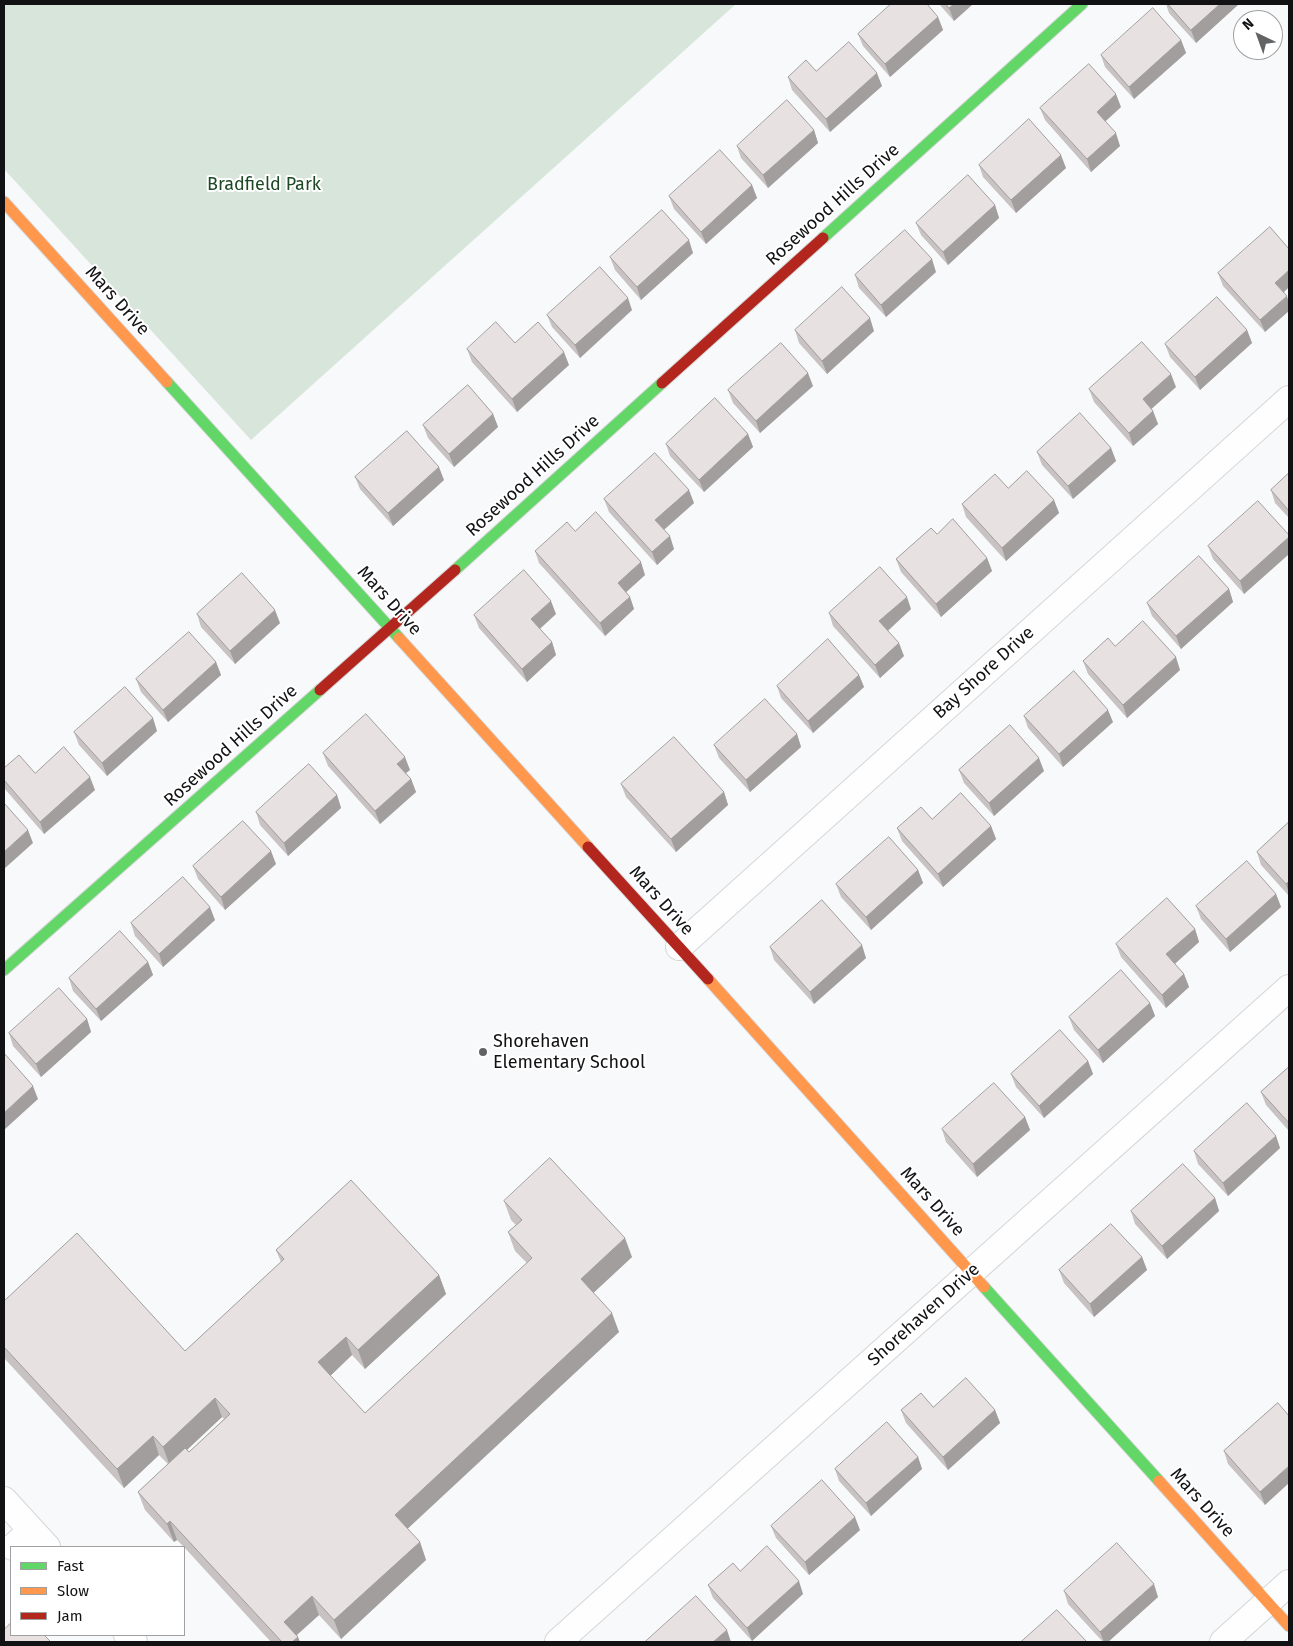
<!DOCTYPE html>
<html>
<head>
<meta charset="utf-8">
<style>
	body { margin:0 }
	#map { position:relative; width:1293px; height:1646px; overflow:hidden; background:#f7f9fb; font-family:"Fira Sans",sans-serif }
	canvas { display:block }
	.frame { position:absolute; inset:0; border:5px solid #121214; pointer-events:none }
	.legend { position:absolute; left:10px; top:1546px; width:175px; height:90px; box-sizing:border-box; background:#fff; border:1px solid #a0a0a1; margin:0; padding:6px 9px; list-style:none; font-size:15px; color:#121214 }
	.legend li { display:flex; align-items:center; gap:10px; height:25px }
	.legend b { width:25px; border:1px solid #a0a0a1 }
	.north { position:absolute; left:1233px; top:10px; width:50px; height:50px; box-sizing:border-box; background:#fff; border:1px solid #a0a0a1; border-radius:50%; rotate:318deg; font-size:14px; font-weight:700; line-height:20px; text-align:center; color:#121214 }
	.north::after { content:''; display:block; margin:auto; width:18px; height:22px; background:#626365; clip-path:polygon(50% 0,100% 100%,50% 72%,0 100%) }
</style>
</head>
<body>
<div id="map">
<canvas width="1293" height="1646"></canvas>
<div class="frame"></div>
<ul class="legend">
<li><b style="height:6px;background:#63d668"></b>Fast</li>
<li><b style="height:6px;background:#ff974d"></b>Slow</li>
<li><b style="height:6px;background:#b3261e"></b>Jam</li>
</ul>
<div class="north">N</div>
</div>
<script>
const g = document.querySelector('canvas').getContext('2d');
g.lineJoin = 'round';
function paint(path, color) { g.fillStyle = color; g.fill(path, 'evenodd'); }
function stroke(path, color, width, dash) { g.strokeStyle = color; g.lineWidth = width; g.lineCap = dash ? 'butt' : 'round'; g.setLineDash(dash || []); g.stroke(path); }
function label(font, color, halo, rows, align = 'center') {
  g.font = font + ' "Fira Sans",sans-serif'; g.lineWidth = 4; g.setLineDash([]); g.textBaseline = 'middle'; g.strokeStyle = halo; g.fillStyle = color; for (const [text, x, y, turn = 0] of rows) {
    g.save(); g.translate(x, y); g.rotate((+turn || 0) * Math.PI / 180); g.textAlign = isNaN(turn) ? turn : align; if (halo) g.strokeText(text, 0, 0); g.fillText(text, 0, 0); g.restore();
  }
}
const green = new Path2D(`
	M4,4H736L251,440L4,169Z`);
const street = new Path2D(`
	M679,947L1289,399
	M4,1500L47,1547
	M13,1547L31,1531
	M127,1635L134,1642
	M558,1642L1289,988
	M1223,1642L1289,1583`);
const fast = new Path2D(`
	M823,238L1082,4
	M167,382L399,638
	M455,570L662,383
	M4,970L320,690
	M984,1287L1159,1481`);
const slow = new Path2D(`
	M4,202L167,382
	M399,638L588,847
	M708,979L984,1287
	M1159,1481L1289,1626`);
const jam = new Path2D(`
	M662,383L823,238
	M320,690L455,570
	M588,847L708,979`);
const wall = new Path2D(`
	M939,4H973L954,21Z
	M1166,4H1239L1196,43L1169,13Z
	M938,17L943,30L890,77L863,46L858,34Z
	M1181,40L1186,53L1134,99L1105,67L1101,55Z
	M816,71L882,86L830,132L792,90L788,77Z
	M1121,107L1105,122L1120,146L1091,172L1045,120L1040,108Z
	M814,130L818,143L768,188L741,158L737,146Z
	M979,165L1066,168L1016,213L983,177Z
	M752,185L757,198L706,244L674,209L669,196Z
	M995,205L999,218L948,265L921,235L916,223Z
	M693,253L641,300L615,270L610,257Z
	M936,272L886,317L859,288L855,275Z
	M1218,273L1284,292L1265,332L1223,286Z
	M632,310L580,358L552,327L547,315Z
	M795,330L874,331L827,374L799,343Z
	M1247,330L1252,343L1200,390L1170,357L1165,344Z
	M515,343L569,365L517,412L472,362L467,349Z
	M813,386L760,433L733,403L728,390Z
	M1176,387L1151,409L1153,411L1158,424L1133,446L1094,402L1089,389Z
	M493,414L498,427L454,467L428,438L423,425Z
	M748,434L753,447L704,492L670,456L666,444Z
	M1111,448L1116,461L1073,499L1042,465L1037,452Z
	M1289,473V518L1275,503L1271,490Z
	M355,477L444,480L393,526L360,489Z
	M1008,488L1054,500L1059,513L1006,561L966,517L962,504Z
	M604,499L694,503L664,530L674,549L657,565L609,512Z
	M575,531L645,575L626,592L630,597L634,609L605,636L539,563L535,551Z
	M937,534L987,558L992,571L941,617L901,572L896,559Z
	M1289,535V554L1244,594L1213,559L1208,546Z
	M1229,589L1233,602L1181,649L1152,616L1147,603Z
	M911,609L888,631L904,656L880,678L833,626L829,613Z
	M197,614L280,623L235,664L201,627Z
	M556,614L540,629L552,642L556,655L527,682L479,628L474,615Z
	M1115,646L1180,670L1127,718L1088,674L1083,661Z
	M216,662L221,675L168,722L141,692L136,679Z
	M859,675L864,687L813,733L781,698L777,686Z
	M1024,716L1113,722L1063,767L1028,728Z
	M157,731L107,776L79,745L74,732Z
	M797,734L801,747L750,792L719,758L714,745Z
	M323,753L410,770L406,773L411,779L416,792L380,824L328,766Z
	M4,768L35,773L95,790L44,834L4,788Z
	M959,770L1044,771L994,816L964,783Z
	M621,784L724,792L728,805L676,852L626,797Z
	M337,795L341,808L288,856L260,825L256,812Z
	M932,819L991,826L996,839L943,887L902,841L897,828Z
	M1289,822V896L1261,865L1257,852Z
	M276,864L225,910L198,879L193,866Z
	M918,870L923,883L871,930L841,897L836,884Z
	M1276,894L1281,907L1230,952L1201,919L1196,906Z
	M215,920L163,967L135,936L131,923Z
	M1195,929L1199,942L1175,964L1184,974L1189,987L1166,1008L1121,957L1116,944Z
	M770,947L866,958L814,1004L774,960Z
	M148,962L153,975L101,1021L73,991L69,978Z
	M1150,1003L1155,1016L1103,1063L1074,1030L1069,1017Z
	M87,1019L91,1032L41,1077L13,1046L9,1033Z
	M1088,1061L1093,1074L1044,1118L1016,1087L1011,1074Z
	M1289,1067V1131L1266,1105L1261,1092Z
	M1025,1117L1030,1130L977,1177L946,1142L942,1129Z
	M1276,1136L1280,1148L1228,1196L1198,1164L1194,1151Z
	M1215,1198L1219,1211L1167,1259L1135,1224L1131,1211Z
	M504,1201L632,1257L593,1293L619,1332L407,1528L420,1542L426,1560L341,1639L319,1615L297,1635L300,1642H271L184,1547L177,1540L174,1542L145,1510L138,1492L168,1464L159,1455L124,1488L4,1358V1301L185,1351L281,1262L276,1250L439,1275L446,1294L365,1369L352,1355L330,1376L365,1413L527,1263L515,1251L508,1232L516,1225L511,1220ZM222,1417L224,1419L189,1452L187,1449Z
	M1142,1257L1147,1270L1094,1317L1064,1283L1059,1270Z
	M1278,1403L1265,1505L1228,1464L1224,1451Z
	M933,1407L995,1410L1000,1423L948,1470L906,1423L901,1410Z
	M918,1457L922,1469L871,1516L839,1481L835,1469Z
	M771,1526L860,1530L809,1575L776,1538Z
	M740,1571L803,1594L752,1641L713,1598L708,1585Z
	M1064,1591L1158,1597L1108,1642H1103L1068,1604Z`);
const shadedWall = new Path2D(`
	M954,4H973L954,21L949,8Z
	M1220,4H1239L1196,43L1191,30Z
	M938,17L943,30L890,77L885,64Z
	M1181,40L1186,53L1134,99L1129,87Z
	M877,73L882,86L830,132L826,119Z
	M1116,94L1121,107L1101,125L1097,112Z
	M814,130L818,143L768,188L763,175Z
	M1116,133L1120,146L1091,172L1087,159Z
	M1061,155L1066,168L1016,213L1011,200Z
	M752,185L757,198L706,244L701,232Z
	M995,205L999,218L948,265L943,252Z
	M689,240L693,253L641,300L637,287Z
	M932,259L936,272L886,317L881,305Z
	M1289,270V287L1280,296L1275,283Z
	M1287,296L1289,303V311L1265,332L1260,320Z
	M628,298L632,310L580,358L575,345Z
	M870,318L874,331L827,374L822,361Z
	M1247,330L1252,343L1200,390L1195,377Z
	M564,352L569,365L517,412L512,399Z
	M808,373L813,386L760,433L756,421Z
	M1171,374L1176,387L1148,412L1143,399Z
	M1153,411L1158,424L1133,446L1129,433Z
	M493,414L498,427L454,467L449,454Z
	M748,434L753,447L704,492L699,480Z
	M1111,448L1116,461L1073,499L1068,486Z
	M439,467L444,480L393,526L388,513Z
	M689,490L694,503L660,533L655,520Z
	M1054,500L1059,513L1006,561L1002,548Z
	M670,536L674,549L657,565L652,552Z
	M1289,537V554L1244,594L1240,581Z
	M987,558L992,571L941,617L936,604Z
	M641,562L645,575L622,596L618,583Z
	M1229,589L1233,602L1181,649L1176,636Z
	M630,597L634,609L605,636L600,623Z
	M907,597L911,609L884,634L879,621Z
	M551,601L556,614L536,632L531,619Z
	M275,610L280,623L235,664L230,651Z
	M552,642L556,655L527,682L522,669Z
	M899,643L904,656L880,678L875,665Z
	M1176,657L1180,670L1127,718L1123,705Z
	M216,662L221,675L168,722L163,710Z
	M859,675L864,687L813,733L808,721Z
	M1108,710L1113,722L1063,767L1059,754Z
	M153,718L157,731L107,776L102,763Z
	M797,734L801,747L750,792L746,780Z
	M405,757L410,770L402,776L397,764Z
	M1039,758L1044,771L994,816L989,803Z
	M90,777L95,790L44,834L40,822Z
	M411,779L416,792L380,824L375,811Z
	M724,792L728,805L676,852L671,839Z
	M337,795L341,808L288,856L284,843Z
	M991,826L996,839L943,887L938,874Z
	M28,830L33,843L4,869V852Z
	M271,851L276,864L225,910L221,897Z
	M918,870L923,883L871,930L866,917Z
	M1289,881V894L1286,884Z
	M1276,894L1281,907L1230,952L1226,939Z
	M210,907L215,920L163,967L159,954Z
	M1195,929L1199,942L1171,967L1166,954Z
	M862,945L866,958L814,1004L810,992Z
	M148,962L153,975L101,1021L96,1009Z
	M1184,974L1189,987L1166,1008L1162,995Z
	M1150,1003L1155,1016L1103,1063L1098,1050Z
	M87,1019L91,1032L41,1077L36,1064Z
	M1088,1061L1093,1074L1044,1118L1039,1106Z
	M33,1086L38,1099L4,1130V1113Z
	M1025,1117L1030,1130L977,1177L973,1164Z
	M1276,1136L1280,1148L1228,1196L1223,1183Z
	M1215,1198L1219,1211L1167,1259L1162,1246Z
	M625,1238L632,1257L588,1298L581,1279Z
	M1142,1257L1147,1270L1094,1317L1090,1304Z
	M439,1275L446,1294L365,1369L358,1350Z
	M612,1313L619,1332L402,1534L395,1515Z
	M346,1337L352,1355L325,1381L318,1362Z
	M215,1398L222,1417L170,1466L163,1447Z
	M995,1410L1000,1423L948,1470L943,1457Z
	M153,1436L159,1455L124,1488L117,1469Z
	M918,1457L922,1469L871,1516L866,1503Z
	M1289,1466V1483L1265,1505L1260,1492Z
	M855,1517L860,1530L809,1575L805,1562Z
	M170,1521L177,1540L174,1542L167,1524Z
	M420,1542L426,1560L341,1639L334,1620Z
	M799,1581L803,1594L752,1641L747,1628Z
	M1154,1584L1158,1597L1108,1642H1104L1100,1632Z
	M312,1596L319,1615L291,1640L284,1622Z
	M727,1630L731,1642H713Z
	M298,1637L300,1642H292Z`);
const building = new Path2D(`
	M891,4H927L938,17L885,64L858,34Z
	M946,4H954L949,8Z
	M1168,4H1220L1191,30Z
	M1153,8L1181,40L1129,87L1101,55Z
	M849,42L877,73L826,119L788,77L806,60L816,71Z
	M1089,64L1116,94L1097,112L1116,133L1087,159L1040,108Z
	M787,100L814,130L763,175L737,146Z
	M1029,119L1061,155L1011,200L979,165Z
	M720,150L752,185L701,232L669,196Z
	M968,175L995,205L943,252L916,223Z
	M662,210L689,240L637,287L610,257Z
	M1270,227L1289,249V270L1275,283L1287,296L1260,320L1218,273Z
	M905,230L932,259L881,305L855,275Z
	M600,267L628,298L575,345L547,315Z
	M842,287L870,318L822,361L795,330Z
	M1217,297L1247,330L1195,377L1165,344Z
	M496,322L515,343L538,322L564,352L512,399L467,349Z
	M1142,342L1171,374L1143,399L1153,411L1129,433L1089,389Z
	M781,343L808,373L756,421L728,390Z
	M468,385L493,414L449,454L423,425Z
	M715,398L748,434L699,480L666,444Z
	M1080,413L1111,448L1068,486L1037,452Z
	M407,431L439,467L388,513L355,477Z
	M655,453L689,490L655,520L670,536L652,552L604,499Z
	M1027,471L1054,500L1002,548L962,504L995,474L1008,488Z
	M1289,473V511L1271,490Z
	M1258,501L1289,535V537L1240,581L1208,546Z
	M596,512L641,562L618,583L630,597L600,623L535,551L567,522L575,531Z
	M953,519L987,558L936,604L896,559L931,528L937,534Z
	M1199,556L1229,589L1176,636L1147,603Z
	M880,567L907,597L879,621L899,643L875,665L829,613Z
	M524,570L551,601L531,619L552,642L522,669L474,615Z
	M242,573L275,610L230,651L197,614Z
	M1143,621L1176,657L1123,705L1083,661L1108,638L1115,646Z
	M189,632L216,662L163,710L136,679Z
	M828,639L859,675L808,721L777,686Z
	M1074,671L1108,710L1059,754L1024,716Z
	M125,687L153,718L102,763L74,732Z
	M765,699L797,734L746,780L714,745Z
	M366,714L405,757L397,764L411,779L375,811L323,753Z
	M1010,725L1039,758L989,803L959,770Z
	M674,737L724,792L671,839L621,784Z
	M64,747L90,777L40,822L4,780V768L19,755L35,773Z
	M309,764L337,795L284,843L256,812Z
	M961,793L991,826L938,874L897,828L921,807L932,819Z
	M4,803L28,830L4,852Z
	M243,821L271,851L221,897L193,866Z
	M1289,822V881L1286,884L1257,852Z
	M889,837L918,870L866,917L836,884Z
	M1247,861L1276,894L1226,939L1196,906Z
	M183,877L210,907L159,954L131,923Z
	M1167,898L1195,929L1166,954L1184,974L1162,995L1116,944Z
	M822,900L862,945L810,992L770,947Z
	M120,931L148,962L96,1009L69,978Z
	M1121,970L1150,1003L1098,1050L1069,1017Z
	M59,988L87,1019L36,1064L9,1033Z
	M1060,1030L1088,1061L1039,1106L1011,1074Z
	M4,1053L33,1086L4,1113Z
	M1289,1067V1123L1261,1092Z
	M994,1083L1025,1117L973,1164L942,1129Z
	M1247,1103L1276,1136L1223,1183L1194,1151Z
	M550,1158L625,1238L581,1279L612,1313L395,1515L420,1542L334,1620L312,1596L284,1622L298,1637L292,1642H282L170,1521L167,1524L138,1492L185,1448L189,1452L230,1414L215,1398L163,1447L153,1436L117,1469L4,1347V1301L77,1233L185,1351L284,1259L276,1250L351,1180L439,1275L358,1350L346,1337L318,1362L365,1413L532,1258L508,1232L522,1220L504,1201Z
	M1183,1164L1215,1198L1162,1246L1131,1211Z
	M1111,1224L1142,1257L1090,1304L1059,1270Z
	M966,1378L995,1410L943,1457L901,1410L921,1393L933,1407Z
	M1278,1403L1289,1416V1466L1260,1492L1224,1451Z
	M887,1422L918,1457L866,1503L835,1469Z
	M822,1480L855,1517L805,1562L771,1526Z
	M1117,1543L1154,1584L1100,1632L1064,1591Z
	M767,1546L799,1581L747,1628L708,1585L733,1563L740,1571Z
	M696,1596L727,1630L713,1642H645Z
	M1057,1610L1087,1642H1021Z
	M11,1623V1635H44L51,1642H4V1630Z`);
const markers = [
	[483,1052,5,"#626365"]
];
const parkNames = [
	["Bradfield Park",264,185]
];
const streetNames = [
	["Rosewood Hills Drive",833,205,-42],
	["Mars Drive",117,301,48],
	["Rosewood Hills Drive",533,476,-42],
	["Mars Drive",389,601,48],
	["Bay Shore Drive",984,673,-42],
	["Rosewood Hills Drive",231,746,-42],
	["Mars Drive",661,901,48],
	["Mars Drive",932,1202,48],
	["Shorehaven Drive",924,1315,-42],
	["Mars Drive",1202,1503,48]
];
const poiNames = [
	["Shorehaven",493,1042],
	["Elementary School",493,1063]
];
paint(green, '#d8e5db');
stroke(street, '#d5d6d7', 28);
stroke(fast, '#d5d6d7', 13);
stroke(slow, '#d5d6d7', 13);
stroke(jam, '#d5d6d7', 13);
stroke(street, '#fefefe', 26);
stroke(fast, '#63d668', 11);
stroke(slow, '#ff974d', 11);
stroke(jam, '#b3261e', 11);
paint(wall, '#c8c2c2');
paint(shadedWall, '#a29e9e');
paint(building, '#e8e1e1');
stroke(building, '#a29e9e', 1);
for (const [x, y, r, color] of markers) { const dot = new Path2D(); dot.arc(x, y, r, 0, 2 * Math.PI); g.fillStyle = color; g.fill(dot); stroke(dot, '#fff', 2); }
label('18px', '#1c4924', '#fff', parkNames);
label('18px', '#121214', '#fff', streetNames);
label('18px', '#121214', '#fff', poiNames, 'left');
</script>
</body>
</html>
